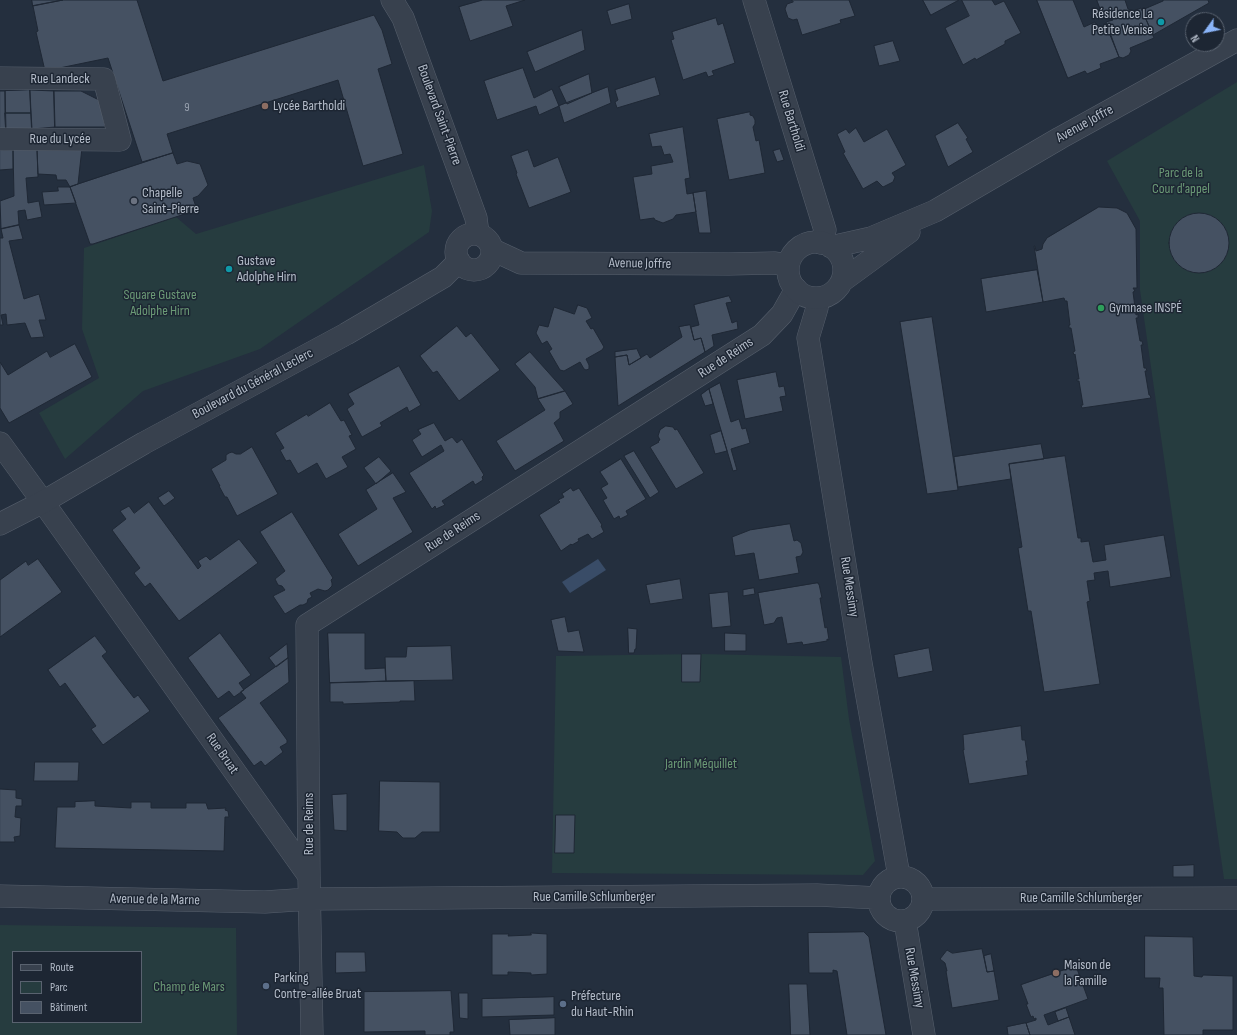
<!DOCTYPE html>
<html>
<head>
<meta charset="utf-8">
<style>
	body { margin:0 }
	#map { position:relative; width:1237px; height:1035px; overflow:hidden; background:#242f3e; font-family:"Sofia Sans Condensed",sans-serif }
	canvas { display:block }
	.legend { position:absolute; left:12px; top:951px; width:130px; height:72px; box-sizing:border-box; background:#1d2633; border:1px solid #59626f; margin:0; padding:5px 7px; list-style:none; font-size:12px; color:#b4bcc9 }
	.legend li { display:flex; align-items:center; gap:8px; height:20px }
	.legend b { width:20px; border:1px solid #59626f }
	.north { position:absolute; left:1185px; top:12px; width:40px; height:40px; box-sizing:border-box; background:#1d2633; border:1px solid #59626f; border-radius:50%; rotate:237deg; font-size:11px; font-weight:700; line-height:16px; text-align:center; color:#b4bcc9 }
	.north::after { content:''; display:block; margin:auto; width:14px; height:18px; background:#8ab4f8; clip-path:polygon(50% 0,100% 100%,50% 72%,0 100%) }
</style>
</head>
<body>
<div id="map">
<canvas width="1237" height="1035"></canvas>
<ul class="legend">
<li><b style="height:5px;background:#38414e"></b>Route</li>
<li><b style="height:11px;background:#263c3f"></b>Parc</li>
<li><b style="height:11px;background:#455162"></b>Bâtiment</li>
</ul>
<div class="north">N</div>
</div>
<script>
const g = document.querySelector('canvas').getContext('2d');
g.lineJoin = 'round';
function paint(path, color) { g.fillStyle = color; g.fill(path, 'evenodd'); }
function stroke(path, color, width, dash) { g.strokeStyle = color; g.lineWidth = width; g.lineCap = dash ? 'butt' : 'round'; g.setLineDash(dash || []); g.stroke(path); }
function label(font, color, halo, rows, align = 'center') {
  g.font = font + ' "Sofia Sans Condensed",sans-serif'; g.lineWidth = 3; g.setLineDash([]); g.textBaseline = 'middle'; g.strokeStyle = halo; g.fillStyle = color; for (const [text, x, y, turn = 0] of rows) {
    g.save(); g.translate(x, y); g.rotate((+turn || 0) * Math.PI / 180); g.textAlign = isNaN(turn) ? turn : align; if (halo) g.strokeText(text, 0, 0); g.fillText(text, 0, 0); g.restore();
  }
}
const green = new Path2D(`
	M1237,82V879H1224L1140,290V221L1107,161Z
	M424,165L432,211L429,232L260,349L143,391L65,459L39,413L99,378L82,329L84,248L176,217L196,234Z
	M701,654L841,657L849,719L875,861L863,875L552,873L556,656Z
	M0,925L236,928L237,1035H0ZM13,952H141V1022H13Z`);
const water = new Path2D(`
	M598,559L606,570L570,593L562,582Z`);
const building = new Path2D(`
	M32,0H63L33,6Z
	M63,0H137L163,81L374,15L382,30L392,64L378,69L403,154L363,166L338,80L167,134L173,153L142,162L108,58L45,71L36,32L38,31L33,6Z
	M483,0H525L506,6L513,26L470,41L459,7Z
	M792,0H849L855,16L840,20L841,23L802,35L797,19L793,20L788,18L785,9L787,4L793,2Z
	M923,0H959L931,15Z
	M962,0H992L995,5L1004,1L1021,33L1005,41V44L976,60L975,58L963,65L945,28L969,16Z
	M1037,0H1073L1084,27L1095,22L1101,33L1108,30L1119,57L1100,64L1101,68L1087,74L1085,71L1068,78Z
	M1097,0H1125L1128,9L1133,11L1141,8L1154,38L1130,48L1131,51L1129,55L1123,58L1119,57L1106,22L1113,20L1109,11L1102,13Z
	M1163,0H1208L1209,3L1153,35L1142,10L1163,1Z
	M629,4L632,19L611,25L607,11Z
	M716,18L718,25L723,23L735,63L712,71L714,75L708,77L706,72L683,80L671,40L674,39L672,32Z
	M582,30L585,50L535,72L527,52Z
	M893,41L900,61L879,66L874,46Z
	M523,68L534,98L552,89L559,106L539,115L536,106L497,120L484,81Z
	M589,74L592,93L567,104L559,87Z
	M655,77L660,95L617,108L615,102L618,100L615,90Z
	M608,87L611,103L564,123L559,106Z
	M30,90L31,113H5V91Z
	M30,90L54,91L55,127L32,129Z
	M0,91H5L6,130H0Z
	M54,91H81L101,101L105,127H55Z
	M750,112V115L753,116L755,120V124L753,127L756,141L759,140L765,173L729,180L717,119Z
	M5,113H31L32,129H6Z
	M958,123L968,138L966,139L973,152L948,167L935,136Z
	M683,127L690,178L685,179L687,194L693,193L696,212L676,215L673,219L663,223L655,220L654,218L640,220L633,177L652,174L651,166L673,162L670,154L664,155L661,146L652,147L649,134Z
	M856,128L864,142L887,129L906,165L892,173L895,177L893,182L883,187L877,181L863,189L843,153L845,152L837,134L846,129L849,133Z
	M82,148L78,184L70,187L66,180H57L56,175L38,174L37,149Z
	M37,149L38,177L26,178L28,203L39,201L42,217L27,220L25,210L18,211L19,225L1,229L0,201L14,196L13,150Z
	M780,149L784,160L777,162L773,151Z
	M0,150H13V169L0,170Z
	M528,150L534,167L558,157L571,192L529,208L516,174L517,173L511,156Z
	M173,153L177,164L187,161L200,164L208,185L198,196L193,198L197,210L93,244H90L70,187Z
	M58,187H70L76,203L44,205L42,192L58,191Z
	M706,191L711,233H699L693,193Z
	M1099,207L1117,208L1127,213L1136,229L1137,288H1133L1135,291L1133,292L1136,315L1138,314V318H1136L1140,341H1142L1143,345H1141L1144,368H1146L1147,371H1145L1149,395H1150L1151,398L1082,408L1081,405H1083L1079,381H1077V379H1079L1075,354L1074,355L1073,352L1075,351L1071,328H1069V325H1070L1067,301H1065L1064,298L1043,302L1034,246H1035L1036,251L1042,249L1043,244L1047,238Z
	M1169 243a30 30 0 1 1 60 0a30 30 0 1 1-60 0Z
	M19,225L23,239L9,241L24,299L39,294L46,320H39L44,337L31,338L25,323L7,325L6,314L1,315L3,325H0V238H3L1,229Z
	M1037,270L1043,302L986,312L981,279Z
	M729,296L732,302L726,303L732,323L737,321L738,329L712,335L714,346L705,352L701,338L694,340L691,327L699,325L694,305Z
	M578,305L587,308L592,318L586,321L591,329L593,328L604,347L602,350L586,359L589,365V369L586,370L584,369L580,362L564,371L560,370L549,351L552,349L547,341L542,344L536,333L539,325L548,327L554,307L574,314Z
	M932,317L958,490L927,494L900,322Z
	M690,325L694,340L701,338L705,352L618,406L615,357L627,355L629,365L647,354L650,358L682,337L679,327Z
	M457,326L466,337L471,333L500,370L459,401L437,371L433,373L420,356Z
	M75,344L92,377L9,423L0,408V362L8,375L47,351L50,357Z
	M637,349L641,358L629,365L627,355L615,357V352Z
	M530,352L565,391L538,399L535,387L515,364Z
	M399,366L421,405L409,412L407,407L380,423L382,426L362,437L347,409L354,404L348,394Z
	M776,372L779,387L784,386L786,396L780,397L783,411L745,419L737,380Z
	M720,383L731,422L739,419L742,429L746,428L750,443L731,449L737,470L733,471L709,389Z
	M709,389L713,404L705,406L701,395Z
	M565,391L573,404L560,412V418L554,423L564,441L515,471L496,441L545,410L538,399Z
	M330,403L341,421L344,420L352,435L349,436L356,449L342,457L348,467L326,479L317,463L298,474L290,460L286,461L280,450L284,448L275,433L307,414L308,416Z
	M434,423L445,441L452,437L457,443L462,439L484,475L482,477L483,480L475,485L473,481L442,501L445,505L436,509L435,506L432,509L409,473L444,451L441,445L422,457L412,440L421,434L418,430Z
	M666,426L673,427L675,430L677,429L704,473L676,489L650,447L659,442L658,441L660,440L658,436L660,430Z
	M721,431L727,451L715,454L710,435Z
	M1041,444L1044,459L1009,464L1011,479L958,487L954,457Z
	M252,447L278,494L237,516L227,497H225L219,486H220L211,469L226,460V455L229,453L232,452L236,454H240Z
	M634,451L659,492L650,498L624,456Z
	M1065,456L1078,538H1081V542L1089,541L1093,562L1106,560L1104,545L1164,535L1171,577L1110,587L1108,571L1094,573L1095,580L1087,581L1090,601L1087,602L1100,684L1044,692L1031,611H1028L1018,548L1022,547L1009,464Z
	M379,457L391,471L376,484L364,468Z
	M621,459L646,499L626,511L628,515L620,519L619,516L614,519L603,500L607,498L601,488L608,484L600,472Z
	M393,473L406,492L393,498L413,532L358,566L338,534L377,509L366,490Z
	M571,488L573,491L579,488L602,525L601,526L604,532L592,539L588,534L578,539L579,541L572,545L571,544L561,551L539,515L560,502L558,500L564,497L562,494Z
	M169,491L175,498L164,506L158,498Z
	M149,502L198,569L201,566L198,561L206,556L210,560L239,539L258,563L179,621L150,583L145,587L134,573L140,568L112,530L126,519L120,511L129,506L134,513Z
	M292,512L333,578L331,580L332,583V586L328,590L325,591L318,589L310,593L312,597L308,599L307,603L303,605H300L285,614L273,596L285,590L282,586L278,585L275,579L285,571L260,532Z
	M790,524L794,541L797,540L801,543L803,552L801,556L796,557L799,573L759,580L754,553L735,556L732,537L750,530Z
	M38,559L62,592L0,637V580L26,561L28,565Z
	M680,579L683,599L650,604L646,585Z
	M818,583V584H819L822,598H820L825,628L827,627L829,640L827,639V641L803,645L802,642L787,644L782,617L777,618L774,623L764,625L758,593Z
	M754,588L755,594L743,596V590Z
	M728,592L731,626L712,628L709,594Z
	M565,617L568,632L579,630L584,652L558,651L551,620Z
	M628,628L637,629L636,649H635L634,653H629Z
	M220,633L251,675L239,683L244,690L234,697L229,691L218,699L188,658Z
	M328,633H365V669L385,668L386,681L330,683Z
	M725,633L746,634V651H725Z
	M95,636L107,652L102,656L117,676L134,698L138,695L150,711L103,745L91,729L96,726L65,683L60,687L48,670Z
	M287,644L288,658L276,667L269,658Z
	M451,646L453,680L386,681L385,657H406L407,647Z
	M929,648L933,671L898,678L894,655Z
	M682,654H701L700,682H682Z
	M288,658L289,682L260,703L287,740V743L280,747L283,752L265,766L261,761L254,766L218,718L246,698L241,692Z
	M414,681L415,701H400V702L343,704V702H330V683Z
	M1021,726L1022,740H1025L1028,761H1026L1028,775L969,784L963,750H964L963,735Z
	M35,762H79L78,781H34Z
	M380,781L440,782V832H422L415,838H403L397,832L379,831Z
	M0,789L16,790V798L22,799V806H16L15,817L21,818L20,836L14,837L15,842H0Z
	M347,794V831L334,830L332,795Z
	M95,801V806L131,808V802H151V808H186V803H206L208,809L226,808L225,810L228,811L229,817H225L224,851L55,848L57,807H75V802Z
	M556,815H575L574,853H555Z
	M1194,865V877H1173V866Z
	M864,932L869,937L886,1035H847L837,971L833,970V973H809L808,933Z
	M531,933L547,934V974L531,975V973L508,972V975H492V934H509L508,936L531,935Z
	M1145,936L1193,937L1194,976L1202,977L1203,975L1233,976V1030H1203V1035H1164L1163,988H1159L1160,978H1145Z
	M982,949L987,972L994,971L999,1000L952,1008L946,971H947L945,963L940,959L947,950L952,953Z
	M336,952H365L366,972L336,973Z
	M991,954L994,971L987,972L984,956Z
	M1076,966L1088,999L1044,1015L1048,1025L1069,1017L1075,1035H1030L1026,1023L1036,1020V1018L1034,1019L1033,1016L1031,1017L1026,1004H1028L1021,985Z
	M789,984H807L810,1035H791Z
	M451,991L454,1032H450V1035H425V1031L364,1032V992Z
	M459,993H468V1019L460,1018Z
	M554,997V1015L482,1017V999Z
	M1066,1008L1069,1017L1058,1021L1055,1012Z
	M555,1018V1035H510L509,1020Z
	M1026,1023L1030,1035H1008L1007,1027Z`);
const minor = new Path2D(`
	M754,0L825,230L821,243
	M0,78L104,79L120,140L0,139
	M816,299L817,308L808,338L861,663L899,876
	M0,443L43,502L309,876
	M879 899a22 22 0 1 1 44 0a22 22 0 1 1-44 0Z
	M0,896L265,902L310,899L817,895L879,898
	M924,899L1237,898
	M905,921L924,1035
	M312,1035L309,876L307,625L762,335L782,314L796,289`);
const tertiary = new Path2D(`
	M392,0L403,18L476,218L478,234
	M456 252a18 18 0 1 1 36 0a18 18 0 1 1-36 0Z
	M788 270a28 28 0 1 1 56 0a28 28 0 1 1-56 0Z
	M831,247L871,238L935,211L1060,138L1237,40
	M493,250L521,263L729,264L774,263L788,265
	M842,281L909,232
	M0,524L43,502L144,443L346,334L443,277L459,261`);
const markers = [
	[1161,22,4,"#0f9aa8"],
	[265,106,4,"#8d6e63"],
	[134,201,4,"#6b7280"],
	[229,269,4,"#0f9aa8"],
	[1101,308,4,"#2e9e5b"],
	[1056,973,4,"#8d6e63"],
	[266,986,4,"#5c6f8a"],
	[563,1004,4,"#5c6f8a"]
];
const numberNames = [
	["9",187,108]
];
const poiNames = [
	["Résidence La",1153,14,"right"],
	["Petite Venise",1153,30,"right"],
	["Lycée Bartholdi",273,106],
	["Chapelle",142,193],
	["Saint-Pierre",142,209],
	["Gustave",237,261],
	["Adolphe Hirn",237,277],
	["Gymnase INSPÉ",1109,308],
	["Maison de",1064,965],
	["la Famille",1064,981],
	["Parking",274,978],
	["Contre-allée Bruat",274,994],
	["Préfecture",571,996],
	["du Haut-Rhin",571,1012]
];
const streetNames = [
	["Rue Landeck",60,79],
	["Boulevard Saint-Pierre",439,115,70],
	["Rue Bartholdi",791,121,73],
	["Avenue Joffre",1085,124,-29],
	["Rue du Lycée",60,139],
	["Avenue Joffre",640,264,1],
	["Rue de Reims",726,358,-33],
	["Boulevard du Général Leclerc",253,384,-28],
	["Rue de Reims",453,532,-33],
	["Rue Messimy",849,587,81],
	["Rue Bruat",222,754,55],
	["Rue de Reims",309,824,-90],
	["Rue Camille Schlumberger",594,897],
	["Rue Camille Schlumberger",1081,898],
	["Avenue de la Marne",155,900,1],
	["Rue Messimy",914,978,80]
];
const parkNames = [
	["Parc de la",1181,173],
	["Cour d'appel",1181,189],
	["Square Gustave",160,295],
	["Adolphe Hirn",160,311],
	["Jardin Méquillet",701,764],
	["Champ de Mars",189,987]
];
paint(green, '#263c3f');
paint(water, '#394c67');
paint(building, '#455162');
stroke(building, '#1f2835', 1);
stroke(minor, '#565f6c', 23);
stroke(tertiary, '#565f6c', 23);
stroke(minor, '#38414e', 22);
stroke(tertiary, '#38414e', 22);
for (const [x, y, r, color] of markers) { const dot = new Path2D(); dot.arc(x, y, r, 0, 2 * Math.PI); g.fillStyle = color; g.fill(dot); stroke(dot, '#1d2633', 1.5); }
label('12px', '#98a1af', null, numberNames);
label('14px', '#b4bcc9', '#1d2633', poiNames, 'left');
label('14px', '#b4bcc9', '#1d2633', streetNames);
label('14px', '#6b9a76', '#1d2633', parkNames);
</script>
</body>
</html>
